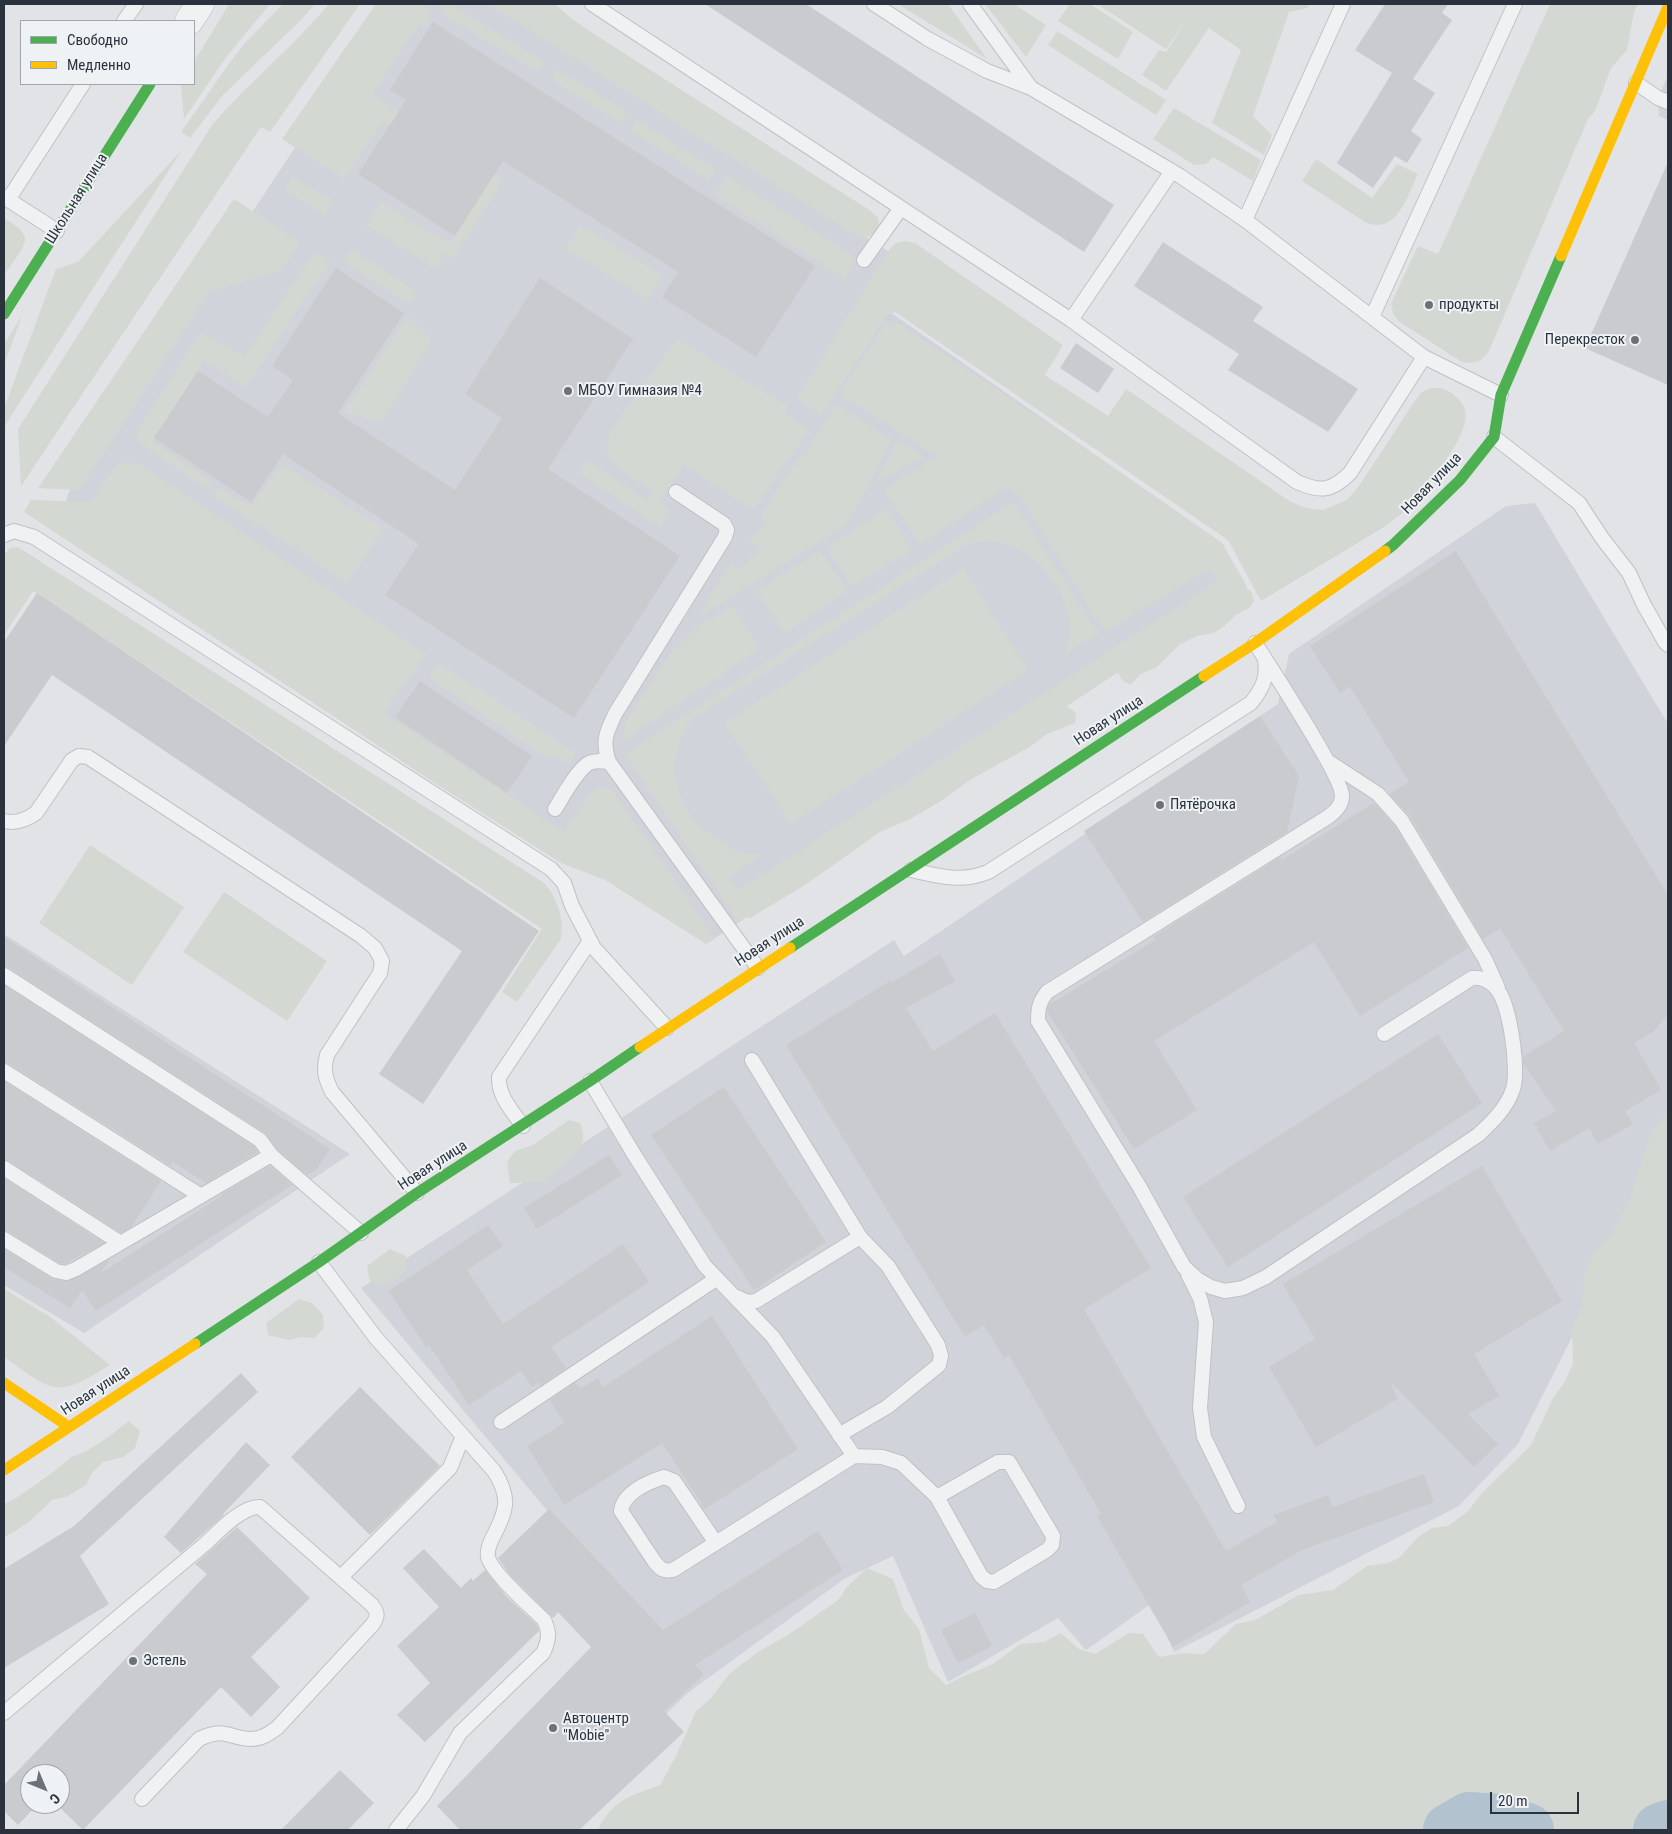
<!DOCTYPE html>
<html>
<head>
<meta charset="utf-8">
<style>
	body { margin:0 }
	#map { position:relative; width:1672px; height:1834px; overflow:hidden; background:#e1e3e6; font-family:"Roboto Condensed",sans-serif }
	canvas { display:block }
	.frame { position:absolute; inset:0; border:5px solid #2a333d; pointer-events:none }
	.legend { position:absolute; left:20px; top:20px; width:175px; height:65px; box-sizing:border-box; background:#eff2f5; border:1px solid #a0a6ab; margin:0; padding:6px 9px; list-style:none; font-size:15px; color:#2a333d }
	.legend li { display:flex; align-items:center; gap:10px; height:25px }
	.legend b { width:25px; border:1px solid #a0a6ab }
	.north { position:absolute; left:20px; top:1764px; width:50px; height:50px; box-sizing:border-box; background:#eff2f5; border:1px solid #a0a6ab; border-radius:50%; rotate:135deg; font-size:14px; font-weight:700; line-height:20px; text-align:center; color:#2a333d }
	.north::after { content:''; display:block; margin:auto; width:18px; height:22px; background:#6a7178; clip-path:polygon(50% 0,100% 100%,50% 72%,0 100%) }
	.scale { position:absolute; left:1490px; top:1792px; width:89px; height:22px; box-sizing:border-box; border:2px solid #2a333d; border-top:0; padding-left:6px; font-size:15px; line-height:18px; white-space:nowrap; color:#2a333d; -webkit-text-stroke:4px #eff2f5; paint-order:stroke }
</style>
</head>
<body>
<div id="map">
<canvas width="1672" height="1834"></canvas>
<div class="frame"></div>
<ul class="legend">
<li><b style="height:6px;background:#4caf50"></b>Свободно</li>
<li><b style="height:6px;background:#ffc107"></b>Медленно</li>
</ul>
<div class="north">С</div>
<div class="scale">20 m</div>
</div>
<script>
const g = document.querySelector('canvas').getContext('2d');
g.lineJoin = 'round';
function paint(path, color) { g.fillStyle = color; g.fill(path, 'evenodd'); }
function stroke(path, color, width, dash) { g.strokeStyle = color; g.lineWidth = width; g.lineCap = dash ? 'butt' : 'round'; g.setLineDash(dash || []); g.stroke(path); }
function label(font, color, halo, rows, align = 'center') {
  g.font = font + ' "Roboto Condensed",sans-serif'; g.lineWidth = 4; g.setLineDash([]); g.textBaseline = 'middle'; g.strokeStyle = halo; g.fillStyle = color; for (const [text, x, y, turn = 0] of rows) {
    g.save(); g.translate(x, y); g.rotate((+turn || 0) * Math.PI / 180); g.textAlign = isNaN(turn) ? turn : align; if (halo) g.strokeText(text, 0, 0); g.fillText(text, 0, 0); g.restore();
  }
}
const built = new Path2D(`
	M390,4H499L894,255L867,296L1222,543L1247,587L706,944L61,515L71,486Z
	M1668,75V120L1659,116L1658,98Z
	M1535,503L1668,724V1147L1518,1444L1459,1506L1174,1652L1152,1603L1086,1650L1058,1618L948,1682L893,1556L844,1579L689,1692L665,1715L550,1514L361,1288L894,940L904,956L1278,704L1289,654L1506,506Z
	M4,934L350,1154L84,1333L4,1285Z`);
const green = new Path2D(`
	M229,4H270L227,56L184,119L181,84H194V62Z
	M283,4H315L302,19L223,95L190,138L181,132L231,61L245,43Z
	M329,4H360L270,132L261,127L21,486L18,429L212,125C249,82 293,47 329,4Z
	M376,4H420L433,12L424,28L419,23L373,94L399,112L391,126L382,122L344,179L282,139Z
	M444,4H450L545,62L538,72L439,12Z
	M488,4H555L572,19L594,34L871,211L878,218L879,227L873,234L865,239L849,231Z
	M903,4H948L987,59L901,6Z
	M985,4H1014L1046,25L1026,57Z
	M1070,4H1090L1133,32L1118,59L1058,21Z
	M1097,4H1309L1307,8L1289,12L1253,116L1272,135L1264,155L1212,123L1241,50L1209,28L1166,91L1142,75L1159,50L1166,52L1186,20L1166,49Z
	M1550,4H1638L1634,12L1627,50L1611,68L1595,111L1588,119L1489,351C1481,362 1476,364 1462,362L1398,321L1393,313L1391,303L1418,246L1438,254Z
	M1057,31L1166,100L1156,115L1048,45Z
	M557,69L627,112L621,123L551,80Z
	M1174,108L1261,160L1253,181L1213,157L1206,164L1194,165L1153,139Z
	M637,120L716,169L709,180L631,131Z
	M182,150L4,427V408L56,269L78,262Z
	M1316,159L1372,198L1397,164L1418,174C1407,196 1397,236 1365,222L1302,181Z
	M493,173L503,180L454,258L445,253L435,268L366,225L381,202L449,244Z
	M727,176L848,252L852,258V268L844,278L715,195Z
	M293,177L333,201L325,215L285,191Z
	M234,199L300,242L280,271L209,292L79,490L38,488Z
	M4,218C11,223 22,228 25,237C27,245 9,268 4,275Z
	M580,225L662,275L648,299L566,249Z
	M904,241L915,243L1063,345L1045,375L1108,416L1126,389L1291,502L1306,508L1323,510L1347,500L1359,486L1414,402C1417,399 1419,395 1421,393C1435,381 1455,391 1463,405C1471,420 1459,440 1450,454C1438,472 1425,492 1409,507C1389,526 1365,538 1343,552C1315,568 1288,585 1261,601L1228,540L895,312L886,316L821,415L797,399L889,250L896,243Z
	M351,249L417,292L410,304L343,261Z
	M315,251L331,261L246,387L204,361L152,441L214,483L206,488L140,443L136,434L201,332L244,357Z
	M22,316L4,365V344Z
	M408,316L432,340L381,422L344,412Z
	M886,322L895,326L897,323L1088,450L1222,543L1247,587L1245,588L1251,591L1254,601L1249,608L1236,615L1224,626L1214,633L1197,636L1179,645L1157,667L1141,674L1130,685L1122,680L1118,672L1067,706L1076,713L1075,723L1047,734L1031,746L970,780L941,801L912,818L880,832L805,885L750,918L747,917L739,922L625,754L1014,502L1098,634L1066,653C1070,638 1071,623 1066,607C1057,578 1029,547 998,542C988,540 978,542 967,544L694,718C669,744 670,784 689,814C695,824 705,831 714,837C731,849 742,857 763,854L729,877L739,890L1218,581L1210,568L1107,631L1101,626L1018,493L1005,488L920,544L884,490L937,456L850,400L845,401L840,393Z
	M677,339L788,406L784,413L809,430L753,509L684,465L659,503L670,511L660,527L579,473L588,461L648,501L654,491C642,484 612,467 608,455C605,447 608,440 610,432Z
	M837,404L892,440L846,525L697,618L731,563L740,569L761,549L749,540L767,523L761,515L791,469L803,454L813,457L806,452Z
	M898,440L923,457L876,482Z
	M118,463H137L426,654L387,708L388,716L564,832L592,791L601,787L608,788L614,793L714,937L706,944L605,880L561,863L430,780L24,512L31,500L90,502Z
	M282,465L384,529L347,582L212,495L220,488L250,507Z
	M887,509L911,551L853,586L827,548Z
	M18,547L544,883L552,893L559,909L562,924L561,939L517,1002L502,992L542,929L33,591L4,635V555L10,548Z
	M820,551L848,591L784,633L756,591Z
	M963,569L1028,670L791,824L725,723Z
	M733,606L759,649L623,741L625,723L673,650L698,626Z
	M439,663L576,753L570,763L540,754L429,678Z
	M90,845L184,907L132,985L39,923Z
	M224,892L327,961L287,1021L183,952Z
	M1668,1111V1830H599C599,1824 603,1821 606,1816C620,1797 639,1793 660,1785L676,1756L696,1711L711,1698L729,1674L758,1652L791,1633L838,1600L848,1586L867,1568L893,1579L904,1610L919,1629L929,1668L946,1685L964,1676L993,1664L1020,1644L1044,1642L1061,1633L1079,1649L1095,1654L1129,1633L1143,1634L1159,1657L1183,1653L1204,1654L1236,1624L1255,1620L1299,1595L1333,1590L1367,1566L1388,1563L1399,1558L1418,1537L1432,1528L1448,1526L1468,1511L1482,1493L1531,1445L1552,1400L1565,1381L1573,1364L1572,1331L1582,1305L1584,1277L1595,1252L1612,1233L1628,1205L1651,1133Z
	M569,1120L580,1123C582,1129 585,1137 582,1143C577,1157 553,1171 542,1182L510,1183L507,1162L515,1151L531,1146Z
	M390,1249L406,1256V1269C396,1282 391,1283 375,1285L369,1279L367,1266Z
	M4,1289L49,1316L110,1365C94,1374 74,1390 55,1387C40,1385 17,1366 4,1357Z
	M299,1299L312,1303L323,1315L324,1328L315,1338L301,1337L289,1340L268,1335L266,1323Z
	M129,1421L140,1431L135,1448L123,1457L103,1462L92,1473L86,1485L66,1497L52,1500L30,1521L14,1532L4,1537V1504L19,1496L52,1473L70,1458L86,1451L104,1440Z`);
const river = new Path2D(`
	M1450,1830L1469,1819L1501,1821L1527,1830
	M1660,1830L1668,1827`);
const building = new Path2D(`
	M705,4H806L1114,205L1084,252Z
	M1385,4H1448L1442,13L1452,20L1413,79L1435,93L1411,131L1422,139L1407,163L1395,156L1373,188L1337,163L1392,73L1355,50Z
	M433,22L815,266L756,357L662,297L678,272L503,161L455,236L358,174L406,100L390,90Z
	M1668,162V385L1585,348Z
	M1163,242L1263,307L1253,321L1358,389L1328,432L1228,370L1239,354L1134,286Z
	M336,268L404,313L338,413L455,490L502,418L465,394L540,278L633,339L548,469L680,556L574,718L385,595L419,544L283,454L251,502L154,438L198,371L268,417L293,380L272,366Z
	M1076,343L1114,369L1098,393L1060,368Z
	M1456,551L1668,895V1014L1654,1031L1634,1043L1661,1090L1625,1111L1633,1124L1598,1144L1589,1128L1550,1151L1534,1123L1556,1111L1523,1063V1057L1564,1031L1500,928L1483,939L1410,816L1389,794L1409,782L1350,686L1340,693L1310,646Z
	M37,593L539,931L423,1104L379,1074L462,951L52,675L4,746V642Z
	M420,681L532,756L507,793L395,717Z
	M1260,716L1299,776L1287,832L1143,922L1084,831Z
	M1374,803L1395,826L1468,948L1360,1016L1314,942L1154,1041L1197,1110L1134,1149L1047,1011L1049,1005L1155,940L1153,937L1282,856L1280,861Z
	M4,937L330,1149L316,1170L307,1175L277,1149L265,1133L9,968L4,966Z
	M940,954L955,981L906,1008L933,1051L995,1013L1151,1268L1084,1309L1226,1551L1277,1522L1274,1515L1328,1495L1333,1507L1424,1474L1434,1502L1302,1550L1241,1585L1250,1602L1173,1647L1097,1516L1101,1514L1009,1355L1004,1358L984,1325L965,1337L786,1045L890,981L891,983Z
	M4,985L254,1146L258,1152L206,1183L173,1162L171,1166L9,1064L4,1062Z
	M1438,1034L1482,1103L1228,1267L1183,1197Z
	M4,1081L161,1181L132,1226L121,1233L9,1161L4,1159Z
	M724,1087L826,1242L754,1290L651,1135Z
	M609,1155L622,1175L537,1229L524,1208Z
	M270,1166L292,1185L96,1311L82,1290L70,1308L4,1267V1249L54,1280L69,1281L110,1259L101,1273L223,1195L222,1194Z
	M1482,1166L1562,1301L1474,1354L1499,1396L1468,1414L1498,1444L1474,1467L1390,1381L1397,1399L1316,1447L1269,1367L1315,1339L1283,1284Z
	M4,1178L104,1243L65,1264L59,1263L9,1232L4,1230Z
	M488,1225L503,1246L467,1270L503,1324L623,1244L649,1282L551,1347L566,1368L541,1385L539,1382L532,1387L521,1371L469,1405L429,1345L426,1347L389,1291Z
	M712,1316L798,1449L705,1509L662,1443L564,1505L527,1446L564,1423L550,1400L575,1383L580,1389L598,1378L603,1387Z
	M241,1373L258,1392L80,1556L109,1604L4,1668V1569L74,1526Z
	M360,1387L440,1466L370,1535L291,1457Z
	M246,1442L270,1465L223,1514L224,1515L181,1553L164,1537Z
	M549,1509L663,1630L818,1531L843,1570L695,1665L704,1674L664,1711L684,1732L579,1830H460L437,1806L591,1647L558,1612L553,1618L510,1575L498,1558Z
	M237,1527L310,1598L251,1657L280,1687L251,1717L221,1687L83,1830L56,1804H60V1774H30V1804H38L18,1825L4,1811V1785L207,1574L195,1564Z
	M424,1549L461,1588L471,1578L473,1581L485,1570L506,1596L537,1625L539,1631L425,1742L397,1715L430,1683L397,1646L439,1607L403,1568Z
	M975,1613L992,1646L958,1663L941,1630Z
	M340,1770L374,1803L348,1830H281Z`);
const lane = new Path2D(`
	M592,4L1071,320L1297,482C1320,492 1331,492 1350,473L1424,357
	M874,4L928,39L987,71L1031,88L1180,176L1245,220L1424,357L1501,395
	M970,4L1031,88
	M124,21L136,4
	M1636,83L1658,98L1668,102
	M4,197L57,231
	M8,200L83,84
	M1245,220L1343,4
	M864,260L901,208
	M1372,317L1515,4
	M1071,320L1172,171
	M1494,437L1579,503L1602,538L1629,573L1644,605L1665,642L1668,645
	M676,492L724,524L727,530L725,537L615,714C606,733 602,741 609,762L758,968
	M4,535L14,531L34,537L551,869L564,883L572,906L594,948L667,1028
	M1255,643C1269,665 1343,778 1342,796C1342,805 1335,812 1328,817L1047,992C1039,1002 1038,1009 1038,1021L1139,1186L1184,1267L1197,1279L1211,1287L1225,1291L1243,1288L1266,1277L1478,1135C1491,1123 1507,1108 1513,1089C1519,1070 1510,1002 1496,988C1490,981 1481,977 1472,978L1384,1034
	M1329,762L1378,794L1402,821L1485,959L1498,988
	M555,809C563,796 577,770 589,763C596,760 602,761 609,762
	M4,821C16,824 26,820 36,813L72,760L79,756L88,757L361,936L375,948L382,961L380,973L327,1055C323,1070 325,1078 332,1092L417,1193
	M911,870C938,876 961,883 988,872L1251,703C1262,689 1268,678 1265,660
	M4,975L260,1140L271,1155L361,1233
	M4,1071L201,1196
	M590,1081L635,1156L705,1266L773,1337L854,1456L673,1570C664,1572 660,1569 654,1561L621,1511C623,1493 648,1482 664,1477L674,1481L716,1543
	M523,1126C512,1111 498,1096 499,1077L590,941
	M4,1168L119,1242
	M4,1239L56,1271L66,1273L76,1269L271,1155
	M319,1262L376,1338L494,1471C512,1499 506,1511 492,1539C489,1545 487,1551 488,1557C491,1572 532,1608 544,1620C550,1632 549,1641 543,1653L460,1733L423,1796L396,1830
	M1188,1274L1200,1298L1206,1322L1200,1408L1204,1437L1238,1506
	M737,1297L747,1302L756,1301L860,1237L752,1060
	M501,1422L716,1279
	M839,1435L887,1407L939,1365L941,1356L938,1345L888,1266L860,1237
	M854,1456L882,1457L901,1463L937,1497L998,1462H1009L1053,1536L1052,1545L1047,1550L994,1582L987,1581L981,1576L937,1497
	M341,1577L450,1468L463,1436
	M4,1713C71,1657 138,1601 205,1544C218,1532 242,1506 260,1507L372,1605C378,1613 378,1616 373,1624L277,1728C270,1733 262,1739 252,1739C228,1739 227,1726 199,1739L142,1799`);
const street = new Path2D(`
	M189,21L200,4`);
const fast = new Path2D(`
	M4,314L150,84
	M1385,551L1393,545L1460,480L1494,437L1501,395L1561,256
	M790,948L1204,676
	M195,1344L319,1262L417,1193L590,1081L640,1047`);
const slow = new Path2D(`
	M1561,256L1668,7
	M1204,676L1255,643L1385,551
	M640,1047L790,948
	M4,1383L69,1427
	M4,1470L195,1344`);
const markers = [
	[1429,305,5,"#6a7178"],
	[1635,340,5,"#6a7178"],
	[568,391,5,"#6a7178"],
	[1160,805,5,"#6a7178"],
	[133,1661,5,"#6a7178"],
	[553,1728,5,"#6a7178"]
];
const streetNames = [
	["Школьная улица",77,199,-58],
	["Новая улица",1432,484,-46],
	["Новая улица",1109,721,-33],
	["Новая улица",770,942,-33],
	["Новая улица",433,1166,-33],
	["Новая улица",96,1391,-33]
];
const poiNames = [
	["продукты",1439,305],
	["Перекресток",1625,340,"right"],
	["МБОУ Гимназия №4",578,391],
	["Пятёрочка",1170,805],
	["Эстель",143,1661],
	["Автоцентр",563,1719],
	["\"Mobie\"",563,1736]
];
paint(built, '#d0d3d9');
paint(green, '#d3d9d2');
stroke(river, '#b2c2ce', 54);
paint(building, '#c9cbce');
stroke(lane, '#c0c1c4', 16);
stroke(street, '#c0c1c4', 29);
stroke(lane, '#f0f1f3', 14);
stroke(street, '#f0f1f3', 28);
stroke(fast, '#4caf50', 11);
stroke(slow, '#ffc107', 11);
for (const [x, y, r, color] of markers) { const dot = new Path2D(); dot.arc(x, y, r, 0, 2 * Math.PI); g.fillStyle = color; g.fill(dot); stroke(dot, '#eff2f5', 2); }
label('15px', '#2a333d', '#eff2f5', streetNames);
label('15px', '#2a333d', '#eff2f5', poiNames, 'left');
</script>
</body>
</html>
